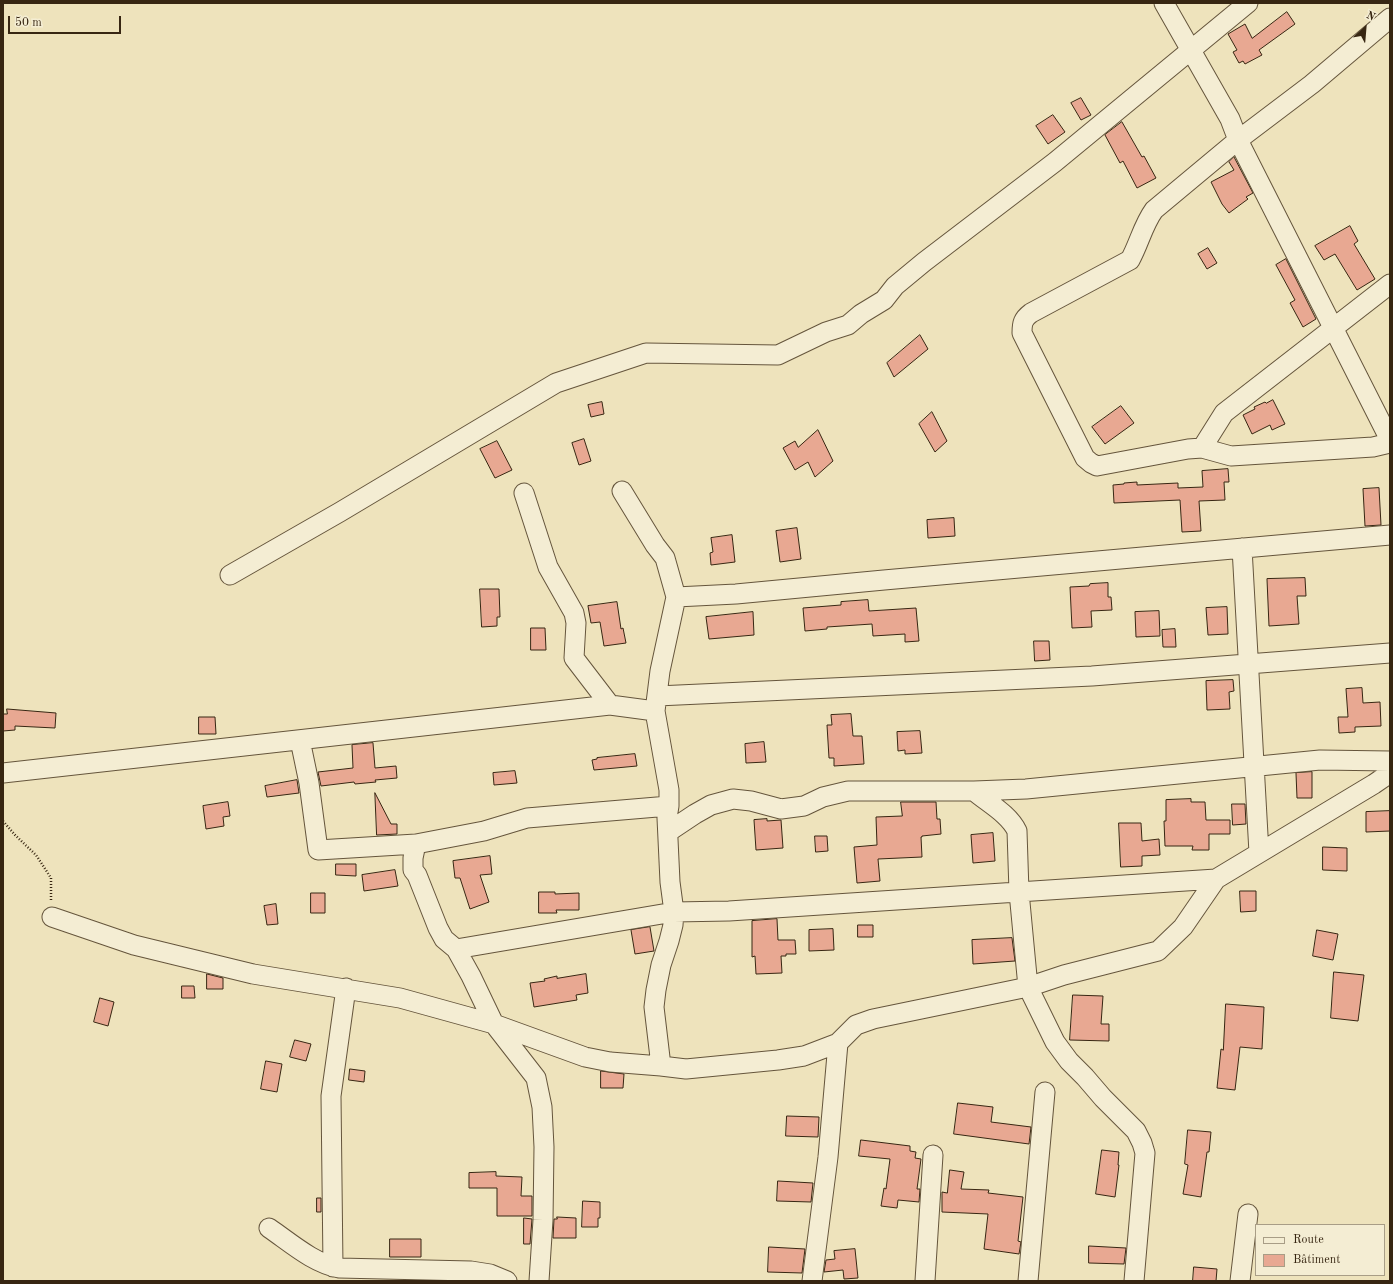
<!DOCTYPE html>
<html>
<head>
<meta charset="utf-8">
<style>
	body { margin:0 }
	#map { position:relative; width:1393px; height:1284px; overflow:hidden; background:#eee3bc; font-family:"Old Standard TT",serif }
	canvas { display:block }
	.frame { position:absolute; inset:0; border:4px solid #372612; pointer-events:none }
	.legend { position:absolute; left:1255px; top:1224px; width:130px; height:52px; box-sizing:border-box; background:#f4edd3; border:1px solid #a89d86; margin:0; padding:5px 7px; list-style:none; font-size:12px; color:#372612 }
	.legend li { display:flex; align-items:center; gap:8px; height:20px }
	.legend b { width:20px; border:1px solid #a89d86 }
	.north { position:absolute; left:1345px; top:8px; width:40px; height:40px; -webkit-text-stroke:3px #f4edd3; paint-order:stroke; rotate:26deg; font-size:11px; font-weight:700; line-height:16px; text-align:center; color:#372612 }
	.north::after { content:''; display:block; margin:auto; width:14px; height:18px; background:#372612; clip-path:polygon(50% 0,100% 100%,50% 72%,0 100%) }
	.scale { position:absolute; left:8px; top:16px; width:113px; height:18px; box-sizing:border-box; border:2px solid #372612; border-top:0; padding-left:5px; font-size:12px; line-height:14px; white-space:nowrap; color:#372612; -webkit-text-stroke:3px #f4edd3; paint-order:stroke }
</style>
</head>
<body>
<div id="map">
<canvas width="1393" height="1284"></canvas>
<div class="frame"></div>
<ul class="legend">
<li><b style="height:5px;background:#f4edd3"></b>Route</li>
<li><b style="height:11px;background:#e8a892"></b>Bâtiment</li>
</ul>
<div class="north">N</div>
<div class="scale">50 m</div>
</div>
<script>
const g = document.querySelector('canvas').getContext('2d');
g.lineJoin = 'round';
function paint(path, color) { g.fillStyle = color; g.fill(path, 'evenodd'); }
function stroke(path, color, width, dash) { g.strokeStyle = color; g.lineWidth = width; g.lineCap = dash ? 'butt' : 'round'; g.setLineDash(dash || []); g.stroke(path); }
const building = new Path2D(`
	M1287,12L1295,24L1259,50L1262,55L1245,64L1243,61L1239,63L1233,52L1237,50L1228,34L1245,24L1252,38Z
	M1081,98L1091,115L1081,120L1071,103Z
	M1053,115L1065,132L1048,144L1036,126Z
	M1122,122L1142,157L1144,156L1156,178L1137,188L1123,161L1120,163L1105,135Z
	M1234,157L1253,193L1246,197L1248,199L1229,213L1222,204L1211,182L1234,170L1229,162Z
	M1350,226L1358,241L1354,244L1375,279L1357,290L1335,254L1324,260L1315,246Z
	M1208,248L1217,263L1207,269L1198,254Z
	M1286,259L1316,319L1303,327L1290,303L1295,300L1276,265Z
	M920,335L928,349L894,377L887,363Z
	M1273,400L1285,424L1272,430L1270,425L1252,434L1243,415L1255,409L1254,407L1265,402L1266,403Z
	M602,402L604,414L591,417L588,405Z
	M1121,406L1134,423L1105,444L1092,427Z
	M932,412L947,441L935,452L919,424Z
	M818,430L833,461L815,477L808,462L795,470L783,448L795,441L798,447Z
	M584,439L591,461L579,465L572,443Z
	M497,441L512,470L495,478L480,449Z
	M1228,469L1229,482H1224L1225,500L1199,501L1201,531L1182,532L1180,500L1114,503L1113,485L1124,484V483L1137,482V485L1178,483V488L1203,487L1202,471Z
	M1379,488L1381,525L1365,526L1363,489Z
	M954,518L955,536L928,538L927,520Z
	M797,528L801,559L780,562L776,531Z
	M732,535L735,562L711,565L710,553L713,552L711,538Z
	M1305,578L1306,596H1297L1299,624L1269,626L1267,579Z
	M1108,583V597H1111L1112,610L1091,611L1092,627L1072,628L1070,587L1089,586L1090,584Z
	M480,589H499L500,617H497V626L482,627Z
	M868,600L869,611L916,608L919,641L905,642V634L873,636L872,624L827,627V629L805,631L803,608L841,605V602Z
	M617,602L621,629L623,628L626,643L604,646L600,622L591,623L588,606Z
	M1227,607L1228,634L1208,635L1206,608Z
	M1159,611L1160,636L1136,637L1135,612Z
	M753,612L754,635L709,639L706,617Z
	M531,628H545L546,650H531Z
	M1175,629L1176,647H1163L1162,630Z
	M1034,641H1049L1050,660L1035,661Z
	M1233,680L1234,691L1229,692L1230,709L1207,710L1206,681Z
	M1362,688L1363,703L1380,702L1381,726L1355,727V732L1339,733L1338,717H1348L1346,689Z
	M7,709L56,713L55,728L15,726V730L3,731V714H7Z
	M851,714L853,736H862L864,764L834,766V758H829L827,725H832L831,715Z
	M199,717H215L216,734H199Z
	M920,731L922,753L905,754V750L898,751L897,732Z
	M764,742L766,762L746,763L745,744Z
	M373,743L375,768L396,766L397,778L375,780L376,782L355,784L354,782L321,786L318,772L353,768L352,745Z
	M635,754L637,766L594,770L592,760L597,759V758Z
	M515,771L517,783L494,785L493,773Z
	M1312,772V798H1297L1296,773Z
	M297,780L299,793L267,797L265,786Z
	M375,793L391,824H397V834L377,835Z
	M1191,799V802H1205L1206,820H1230V834H1209V850H1192L1193,846H1165L1164,821H1166V800Z
	M228,802L230,816L223,817L224,826L206,829L203,806Z
	M901,802H936L937,819H940L941,834L922,836V837H921L922,857L878,859L880,881L857,883L854,847L877,845L876,817L902,816Z
	M1232,804H1245L1246,824L1233,825Z
	M1390,811V831L1366,832V812Z
	M767,819V821L781,820L783,848L756,850L754,820Z
	M1119,823H1141L1142,841L1159,839L1160,855L1142,856V866L1121,867Z
	M993,833L995,861L973,863L971,835Z
	M815,836H827L828,851L816,852Z
	M1323,847L1347,848V871L1323,870Z
	M490,856L492,874L480,875L489,902L470,909L460,878H455L453,861Z
	M336,864H356V876L336,875Z
	M395,870L398,886L364,891L362,875Z
	M1240,891H1256V911L1241,912Z
	M539,892H555V894L579,893V910H556L557,913H539Z
	M311,893H325V913H311Z
	M276,904L278,924L267,925L264,906Z
	M777,919L778,940H795L796,954H786V956H781L782,973L756,974L755,956L752,957V921Z
	M858,925H873V937H858Z
	M650,927L654,951L635,954L631,930Z
	M833,929L834,950L809,951V930Z
	M1317,930L1338,934L1333,960L1313,956Z
	M1012,938L1015,961L973,964L972,940Z
	M1334,972L1364,975L1358,1021L1331,1018Z
	M207,974L223,978V989H207Z
	M586,974L588,993L576,995L577,1000L534,1007L530,983L545,981L544,979L557,976V978Z
	M182,986H194L195,998H182Z
	M1073,995L1103,996L1101,1024H1109V1041L1070,1040Z
	M100,998L114,1002L108,1026L94,1022Z
	M1226,1004L1264,1007L1262,1049L1240,1047L1235,1090L1217,1088L1221,1049L1223,1050Z
	M295,1040L311,1044L306,1061L290,1057Z
	M266,1061L282,1064L277,1092L261,1089Z
	M350,1069L365,1071L364,1082L349,1080Z
	M601,1071L624,1074L623,1088H601Z
	M958,1103L993,1107L991,1122L1031,1127L1029,1144L954,1134Z
	M787,1116L819,1117L818,1137L786,1136Z
	M1188,1130L1211,1132L1209,1152H1207L1201,1197L1183,1194L1188,1165L1185,1164Z
	M861,1140L910,1146V1151L916,1152L915,1158L921,1159L917,1189H920L919,1202L898,1200L897,1208L881,1206L884,1188L886,1189L890,1159L859,1156Z
	M1102,1150L1119,1152L1118,1165H1119L1115,1197L1096,1194Z
	M950,1170L964,1172L961,1189L989,1190L988,1193L1023,1197L1018,1241L1021,1242L1019,1254L984,1249L988,1214L942,1212V1192L947,1193Z
	M496,1172V1176L522,1177L521,1196H532V1216H497V1188H469V1173Z
	M778,1181L813,1183L811,1202L777,1201Z
	M317,1198H321V1212H317Z
	M583,1201L600,1202V1218H598V1227H582Z
	M557,1217L576,1218V1238H553L554,1219H557Z
	M524,1218L532,1219L530,1244H524Z
	M390,1239H421V1257H390Z
	M1089,1246L1126,1248L1124,1264L1089,1263Z
	M769,1247L805,1249L802,1273L768,1272Z
	M855,1249L858,1278L844,1279L843,1270L824,1272L826,1260L835,1259L834,1251Z
	M1194,1267L1217,1269L1216,1281H1193Z`);
const path = new Path2D(`
	M3,821L15,835L36,855L51,878V901`);
const minor = new Path2D(`
	M1164,3L1230,119L1238,140L1390,440
	M1390,18L1312,84L1238,140L1154,210C1143,225 1139,244 1130,260L1031,313C1023,319 1022,323 1022,333L1085,458L1091,463L1097,466L1188,449L1202,448L1231,456L1373,447L1390,443
	M1202,448L1224,413L1390,284
	M622,491L655,545L665,558L676,597L660,671L655,711L669,790V806L667,818L670,882L674,912L673,925L669,941L661,965L656,990L654,1007L661,1066
	M524,493L548,567L574,613L576,623L574,658L610,705L655,711
	M1242,548L1259,853
	M230,575L340,512L556,383L646,353L778,355L826,332L848,325L861,314L884,300L895,286L924,262L1055,162L1248,3
	M676,597L736,594L884,580L1390,535
	M657,696L1092,676L1390,653
	M300,740L309,783L318,850L416,844L413,858V870L417,875L438,928L444,939L456,949L471,976L494,1024L536,1078L542,1107L544,1147L543,1220L539,1281
	M3,773L610,705
	M974,791C988,803 1009,814 1017,831L1019,892L1028,987L1055,1042L1069,1061L1085,1077L1103,1098L1136,1131L1142,1143L1145,1153L1134,1281
	M668,832L695,814L711,805L733,799L751,801L781,809L804,806L823,797L848,791H974L1026,789L1320,760L1390,761
	M416,844L484,831L527,818L669,806
	M52,917L134,945L253,974L400,998L494,1024L585,1057L610,1062L661,1066L686,1069L778,1060L804,1056L838,1043L856,1025L873,1019L1028,987L1064,975L1158,951L1183,927L1216,879L1374,784L1390,773
	M456,949L674,912L729,911L1216,879
	M269,1228C291,1243 313,1263 339,1268L471,1271L490,1274L507,1281
	M333,1267L331,1096L346,988
	M812,1281L828,1157L838,1043
	M925,1281L933,1155
	M1028,1281L1045,1092
	M1240,1281L1248,1214`);
paint(building, '#e8a892');
stroke(building, '#372612', 1);
stroke(minor, '#65553c', 21);
stroke(path, '#372612', 2.5, [1, 2]);
stroke(minor, '#f4edd3', 19);
</script>
</body>
</html>
